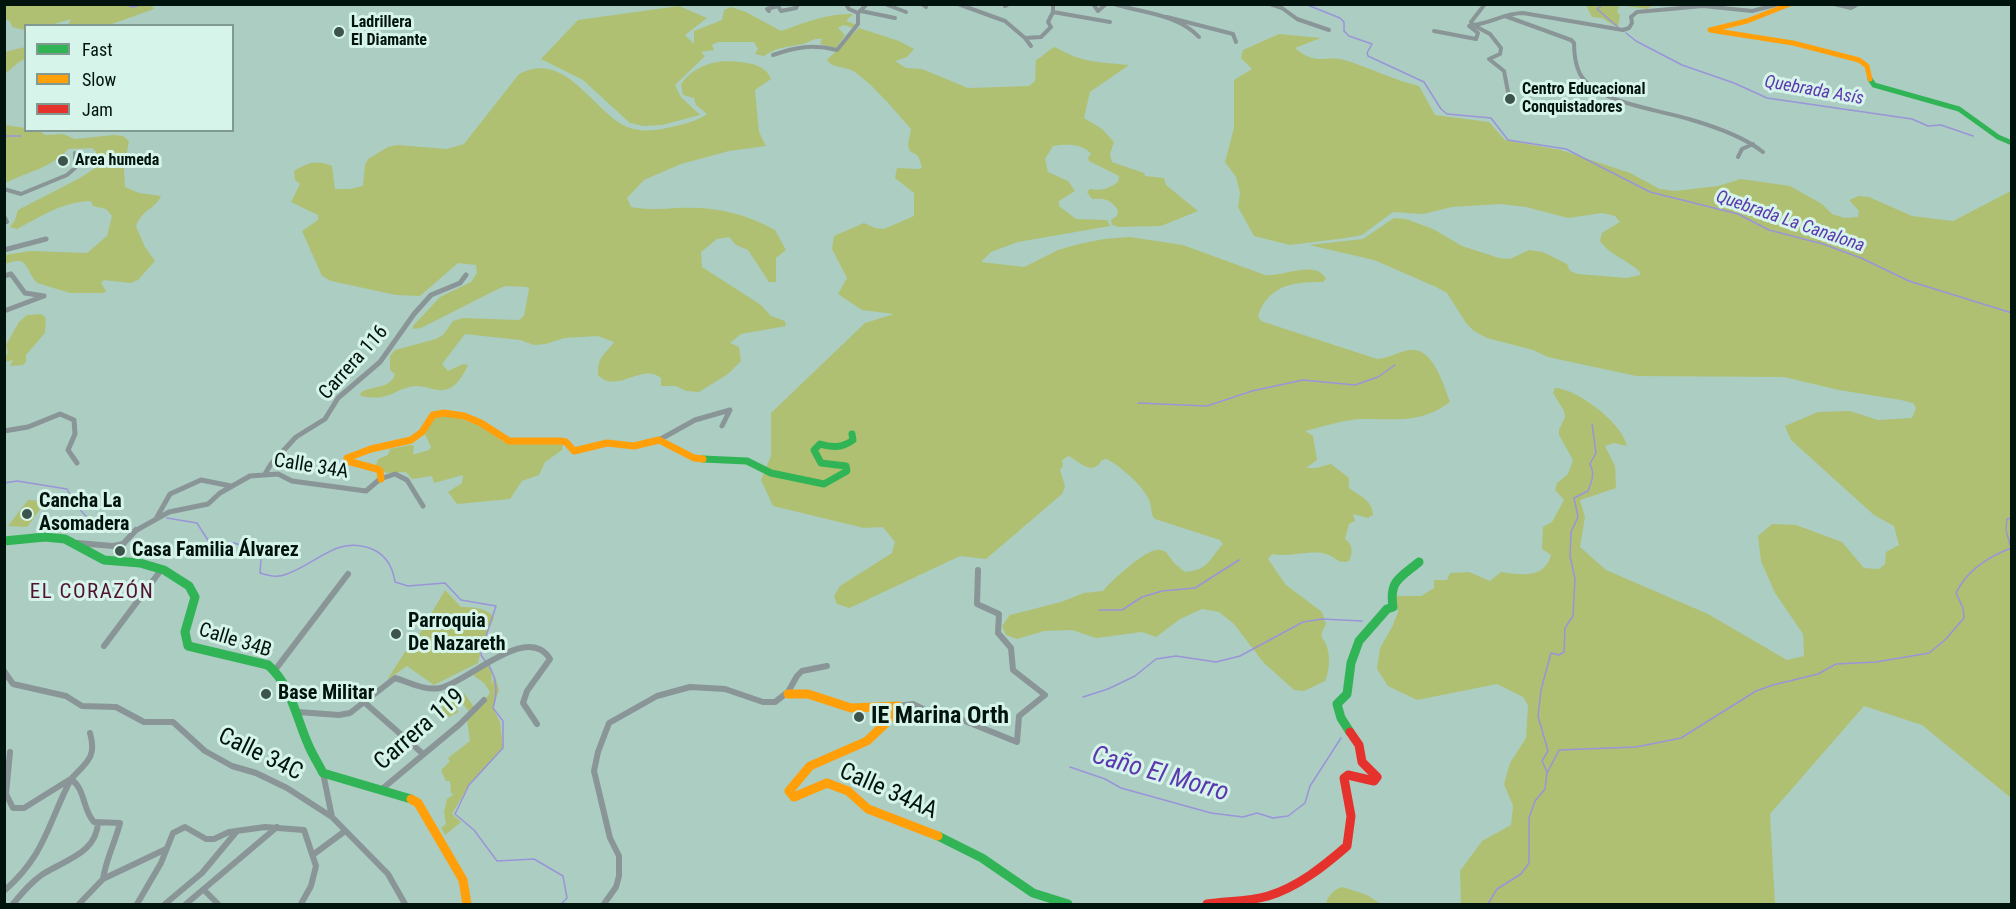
<!DOCTYPE html>
<html>
<head>
<meta charset="utf-8">
<style>
	body { margin:0 }
	#map { position:relative; width:2016px; height:909px; overflow:hidden; background:#accdc2; font-family:"Roboto Condensed",sans-serif }
	canvas { display:block }
	.frame { position:absolute; inset:0; border:6px solid #00130d; pointer-events:none }
	.legend { position:absolute; left:24px; top:24px; width:210px; height:108px; box-sizing:border-box; background:#d6f4e9; border:2px solid #809a91; margin:0; padding:8px 10px; list-style:none; font-size:18px; color:#00130d }
	.legend li { display:flex; align-items:center; gap:12px; height:30px }
	.legend b { width:30px; border:2px solid #809a91 }
</style>
</head>
<body>
<div id="map">
<canvas width="2016" height="909"></canvas>
<div class="frame"></div>
<ul class="legend">
<li><b style="height:8px;background:#30b455"></b>Fast</li>
<li><b style="height:8px;background:#ff9f0a"></b>Slow</li>
<li><b style="height:8px;background:#e5322d"></b>Jam</li>
</ul>
</div>
<script>
const g = document.querySelector('canvas').getContext('2d');
g.lineJoin = 'round';
function paint(path, color) { g.fillStyle = color; g.fill(path, 'evenodd'); }
function stroke(path, color, width, dash) { g.strokeStyle = color; g.lineWidth = width; g.lineCap = dash ? 'butt' : 'round'; g.setLineDash(dash || []); g.stroke(path); }
function label(font, color, halo, rows, align = 'center') {
  g.font = font + ' "Roboto Condensed",sans-serif'; g.lineWidth = 6; g.setLineDash([]); g.textBaseline = 'middle'; g.strokeStyle = halo; g.fillStyle = color; for (const [text, x, y, turn = 0] of rows) {
    g.save(); g.translate(x, y); g.rotate((+turn || 0) * Math.PI / 180); g.textAlign = isNaN(turn) ? turn : align; if (halo) g.strokeText(text, 0, 0); g.fillText(text, 0, 0); g.restore();
  }
}
const green = new Path2D(`
	M1650,4L1652,6L1647,9L1619,5L1617,12L1620,15L1618,26L1613,25L1602,18L1592,17L1586,5Z
	M4,5L5,4L158,5L152,7L154,9L109,25H68L71,19L51,25L26,26L25,30L12,27L10,21L5,20Z
	M679,6L707,18L685,35L694,44V31L722,20L724,10L731,7L746,12L781,31C803,23 828,13 853,14L846,21L855,24L853,28L844,25L838,28L845,35L836,48L820,44L822,39C813,38 810,42 803,44C787,47 777,47 764,56L755,54L758,49L754,42H718L712,45L714,50L701,52L705,56L675,85L681,97L700,115L662,125L644,126L630,123L583,80L541,59L578,20Z
	M859,28L899,41L914,49L907,57L895,61L906,68L922,69L968,88L1029,86L1035,81L1036,60C1044,56 1047,50 1055,47C1082,63 1099,62 1129,65L1090,92L1084,118L1102,129L1114,142L1110,154L1112,162L1144,173L1145,176L1164,178L1166,185L1198,211L1161,226L1119,227L1112,225L1111,220L1117,216L1118,210C1110,199 1105,198 1092,199L1087,192L1090,189C1100,191 1109,189 1118,182L1119,176L1089,161L1088,158L1091,154C1083,143 1065,144 1053,146L1045,159L1048,172L1068,181L1075,191L1059,201V206L1076,219L1107,220L1110,226L1018,242L991,252L981,262L1024,267L1058,250L1079,244L1104,239L1130,237L1183,245L1265,275C1283,277 1316,259 1326,279L1323,282C1294,282 1269,284 1258,316L1261,321L1377,359C1389,358 1398,352 1409,350C1433,346 1444,386 1450,402C1419,425 1395,418 1360,419C1342,420 1322,427 1305,431L1313,436L1317,460L1306,468H1316L1331,464L1349,478V488C1360,496 1373,501 1373,515L1368,518L1353,514L1355,521L1349,524L1345,539C1353,544 1353,553 1349,561C1339,565 1336,557 1326,554C1309,549 1289,558 1272,554L1268,559L1286,585L1322,612L1326,624C1316,641 1326,636 1328,651C1330,661 1329,671 1325,681L1304,691L1294,690L1263,662L1234,624L1219,612L1202,609L1180,619L1156,637L1142,632L1096,638L1072,630L1044,631L1017,639L1006,635L1002,626L1010,615L1061,602L1084,593L1103,591C1111,581 1145,550 1157,550C1160,549 1163,551 1166,552L1174,563L1185,572C1209,570 1209,559 1223,544L1220,540L1155,519C1150,514 1152,509 1150,502C1144,486 1121,467 1107,459L1102,460C1092,477 1080,462 1069,456L1062,460L1063,466L1060,470L1065,486L1062,494L986,559L960,556L856,605L849,608L837,604L834,596L840,586L892,553L895,542L883,527L864,528L773,506L761,480L771,456V413L865,323L894,314L862,310L838,294L847,278L832,249L834,236L864,223L875,228L884,229L914,216V193L895,178L897,168L920,169L922,167L918,156L910,151L908,145L911,129C897,113 871,82 853,71C845,66 833,69 827,60Z
	M1279,34L1321,38L1295,48C1319,68 1324,53 1348,61C1372,69 1394,80 1419,86L1435,115L1489,122L1505,140L1561,150L1630,173L1660,189L1675,191L1718,186L1741,179L1790,186L1822,204L1832,214L1845,218L1858,217L1859,211L1849,200L1859,196L1869,197L1912,216L1953,221L2011,191V798L1922,725L1864,706L1770,814L1775,904H1461L1460,871L1482,841L1511,825L1513,806L1504,784L1510,763L1526,738L1528,705L1523,697L1497,684L1417,700L1388,686L1377,669L1380,648L1392,627L1398,612L1396,596H1421L1434,588V580H1447L1450,573L1469,572L1490,581L1501,572C1520,575 1545,579 1551,555L1542,549L1543,527L1552,522L1564,500L1555,490L1557,483L1568,474L1573,460L1559,435V430L1565,417L1564,411L1553,393L1555,388C1578,389 1623,424 1627,446L1614,443L1605,446L1615,466L1616,488L1580,500L1585,517L1580,547L1606,570L1708,614L1787,660L1804,656L1803,634L1775,593L1761,561L1758,536L1772,524L1796,525L1842,542L1864,568L1879,569L1885,564L1886,552L1899,545L1894,526L1874,515L1791,440L1785,426L1818,412L1850,411L1878,420L1912,418L1916,408L1913,403L1901,400L1839,390L1784,377L1636,376L1548,357L1533,350L1487,338L1474,331L1466,323L1447,293L1436,287L1374,260L1309,245L1363,239L1394,218L1406,219L1433,229L1462,246L1499,258L1510,259L1529,250L1543,252L1567,264L1570,271L1578,274L1627,278L1640,275V272C1628,260 1609,255 1600,241L1602,233L1620,222L1615,216L1602,213L1568,218L1526,207L1500,204L1452,207L1423,214L1393,212L1362,235L1346,238L1290,245L1254,236L1238,207L1240,193L1236,177L1225,162L1234,128V80L1252,69L1241,58L1243,50Z
	M25,47V59L19,62L5,74V52Z
	M724,61C740,62 764,61 771,79L755,90L759,132L766,146L729,151L681,164L644,180L627,198L631,207C648,210 661,209 677,208C712,206 745,213 775,230L786,250L776,258V282H769L748,250L736,245L729,237L717,239L701,252L702,267L761,305L771,316L785,321L786,326L741,334L730,343L739,347L741,361L728,374L699,392L686,391L676,386H661V378C642,362 617,395 598,375C597,356 606,354 614,342L598,336L564,338L546,344L534,345L520,340L465,334L442,364L448,371L463,364L468,365C464,374 457,386 448,389C437,393 426,385 415,386C393,389 390,402 361,396L360,394L363,391C375,386 391,388 395,374L390,370V356L395,350L436,339L443,335L453,321L463,318L519,320L524,316L529,289L527,287L506,286L500,288L421,328L413,329V326L440,297L471,282L477,273L476,265L458,263L420,296L396,295L331,281L322,276L302,231L318,220V215L291,202L300,184L295,180L294,171C306,163 318,159 332,166L335,189H350L363,186L365,165L368,159L388,147L397,145L447,149L464,144L519,74C566,49 592,111 627,127C643,133 657,130 672,127C684,124 697,121 707,114L696,105L694,98L683,95L681,84C692,69 706,63 724,61Z
	M5,125L25,128L26,130L40,131L45,135L63,134L75,139L114,135L123,136L129,141L124,169L125,187L139,193L161,196C155,210 143,208 136,226L145,247L155,261L138,280L131,283L104,280L101,283L106,291L104,293H70L37,283C24,268 29,255 5,264V255L30,251L87,253L107,236L112,216L106,209L93,206L91,201C62,202 42,216 17,229L10,227L15,220L18,210L80,178L95,168L96,152L92,148L68,149C54,167 25,173 5,183Z
	M41,314L46,318L45,333L26,355V362L23,365L10,366L13,360L5,362L4,359L8,353L6,345L19,322L27,315Z
	M441,415L458,418L482,427L505,443H556L563,445L562,450L545,462L539,475L522,481L510,499L457,504L448,492L462,483L463,475L434,483L432,476L412,479L406,472L386,473L376,465L378,459L388,455L390,449L411,445L414,446L413,454H415L429,450L431,447L425,434L434,418Z
	M28,500L46,501L27,527L8,526Z
	M445,590L461,607C473,607 488,608 494,618L482,644L478,663L434,685L407,666L387,680L410,644L413,645Z
	M487,664L492,671L491,685L495,676L499,690L493,708L500,722L503,748L469,785L452,814L461,822L445,835L441,828L446,824L444,812L447,799L454,794L451,793L450,781H446L441,770L450,761L448,758L470,741L467,720L470,713L463,704L456,709L459,712L442,720L435,714L443,708L440,703L455,694L459,698L464,693L474,707L485,700L490,692L484,683L473,675Z
	M1343,887L1367,895L1381,904H1326C1328,895 1334,889 1343,887Z`);
const stream = new Path2D(`
	M124,4L133,7L144,4
	M236,4H264
	M311,4H321
	M1305,4L1340,18L1344,22V31L1349,36L1372,44L1367,53L1368,56L1424,82L1441,109L1447,114L1491,118L1508,140L1566,149L1650,192L1738,214L1769,230L1823,244L1861,258L1909,281L2012,313
	M1604,4L1597,9L1618,27
	M1626,33L1636,41L1682,65L1734,83L1767,98L1912,119L1928,126L1941,125L1973,136
	M4,136H21
	M1138,403L1207,406L1252,391L1303,380L1355,385L1378,377L1395,365
	M4,483L17,481L67,489C80,515 98,534 129,529
	M167,518L197,523L211,545L234,543L257,550L261,559L260,573C270,576 277,578 287,574C318,563 337,535 372,549C386,555 393,568 395,582L408,586L445,583L461,600L496,606L482,648L481,655L485,661
	M1099,610H1122L1142,597L1162,591L1195,588L1239,560
	M488,664C497,679 498,691 493,708L503,721V748L469,785L455,814L474,830L497,861L534,859L563,876L567,898L561,904
	M1083,697L1108,689L1135,676L1156,659L1176,656L1216,662L1240,656L1303,622L1322,619L1362,621
	M1070,767L1105,779L1121,788L1211,813L1243,817L1257,813L1273,818L1288,816L1305,803L1310,786L1341,738
	M1547,772L1542,761L1548,751L1538,716L1541,690L1551,653L1559,655L1564,652L1565,628L1573,616L1575,579L1570,556L1571,532L1578,517L1574,498L1588,491C1592,481 1595,474 1590,464L1596,453L1592,424
	M1488,904L1497,889L1521,874L1529,863V818L1535,801L1545,789L1547,773L1559,750L1636,747L1681,738L1756,691L1773,685L1818,674L1836,664L1876,662L1929,653L1945,640L1964,618L1963,608L1956,593C1967,570 1988,557 2011,548L2006,530L2007,519L2012,518`);
const streetFar2 = new Path2D(`
	M846,4L849,9L858,13
	M885,4L906,12
	M922,4L926,7
	M958,4L1005,21L1025,38L1041,37L1051,27L1048,22L1053,12V4
	M1015,4H1026
	M1093,4L1098,11L1106,4
	M1114,4C1142,13 1178,14 1199,37
	M1270,4L1282,8L1297,19L1329,30
	M1485,4L1471,22L1472,25C1490,24 1504,13 1523,13L1623,30L1629,28L1632,23L1631,17L1637,12L1703,6L1752,11L1779,4
	M1834,4L1851,8L1858,4
	M1005,6L1009,4
	M769,11L767,9L778,6L781,11L796,8L798,4
	M861,11L895,18
	M859,12L867,4
	M1053,12L1110,22
	M1505,16L1571,40L1574,43C1574,54 1575,64 1580,74C1597,104 1662,110 1692,120C1716,127 1744,137 1763,152
	M1167,17L1233,34L1236,42
	M1475,26L1490,34L1501,48L1500,54L1489,59L1504,71L1509,97
	M1434,31L1476,39L1478,33L1469,26
	M1025,38L1031,46
	M773,55C796,47 813,44 837,50L858,24V13
	M1738,157L1742,149L1753,144
	M4,189L21,194L67,175L75,168V153
	M4,216L7,222`);
const streetFar1 = new Path2D(`
	M4,250L46,239
	M4,276L11,274L25,293L44,296L4,311
	M4,431L28,427L60,414L74,420L75,434L68,450L77,463
	M659,440L695,420L730,410L722,426
	M265,474L271,464L296,437L325,419L338,398L380,362L414,314L431,295L460,283L466,275
	M157,517L170,494L201,480L231,486
	M135,531L169,512L208,504L220,493L250,476L278,474L292,481L366,491L380,479L395,474L407,480L423,506`);
const street = new Path2D(`
	M77,543L113,546L123,544L136,530
	M104,646L161,570
	M275,670L348,574
	M4,671L13,684L66,696L82,706L116,707L144,722H173L205,751L232,766L256,773L287,788L332,817L388,874L405,904
	M364,702L422,753
	M898,706L913,704L937,716L955,717L1017,742L1019,716L1045,695L1013,670L1011,648L998,633L999,614L977,604L978,570
	M298,712L339,715L350,713L395,678C409,682 425,691 440,688C469,682 527,622 550,659L527,691L523,703L537,724
	M90,733C97,757 87,762 71,779C86,790 82,809 94,822L120,823C115,843 106,859 103,879
	M10,752L6,794L13,808H24L69,780
	M323,773L332,817
	M382,789L460,724L484,700
	M314,854L345,831
	M103,879L166,849
	M204,890L218,904
	M4,891C46,854 47,825 71,779
	M13,904C22,893 31,882 43,874C65,860 97,853 98,822
	M79,904L103,879
	M137,904L161,863L173,833L185,827L206,839H214L229,832L265,827L304,830L316,866L311,886L301,904
	M165,904L202,873L237,831
	M186,904L277,827
	M604,904L616,887L619,876V856L610,838L594,771L598,752L609,723L657,696L690,687L725,689L763,702H775L788,692L797,676L802,671L827,666`);
const fastFar2 = new Path2D(`
	M1870,79L1874,85L1959,109L1998,137L2012,143`);
const fastFar1 = new Path2D(`
	M703,459L747,461L771,473L824,484L847,471L846,466L821,463L814,450L820,444C832,448 842,448 853,440L852,434`);
const fast = new Path2D(`
	M4,541L45,537L65,539L104,560L140,563L164,570L189,586L195,597L185,632L188,646L268,665C291,685 296,717 308,744C312,754 318,763 323,773L411,799
	M1350,732L1341,718L1337,704L1347,694L1351,663L1359,641L1387,609L1393,607C1389,580 1400,578 1419,562
	M938,836L982,858L1033,893L1068,904`);
const slowFar2 = new Path2D(`
	M1790,4L1747,21L1710,30L1793,43L1859,60L1867,66L1870,79`);
const slowFar1 = new Path2D(`
	M381,479L380,471L377,469L347,461V458L371,449L411,440L422,432L433,415L444,413L464,416L481,423L509,441H561L566,442L574,451L607,443L634,446L659,440L694,458L703,459`);
const slow = new Path2D(`
	M788,694H808L851,708L898,706L887,722L867,741L810,766L789,791L794,797L827,783L848,791L868,809L938,836
	M411,799L418,803L463,880L467,904`);
const jam = new Path2D(`
	M1207,904C1227,901 1248,902 1268,896C1298,887 1324,866 1347,846L1351,816L1344,778L1348,775L1374,781L1377,777L1362,762L1359,745L1350,732`);
const markers = [
	[339,32,6,"#3c544c"],
	[1510,99,6,"#3c544c"],
	[63,161,6,"#3c544c"],
	[27,514,6,"#3c544c"],
	[120,551,6,"#3c544c"],
	[396,634,6,"#3c544c"],
	[266,694,6,"#3c544c"],
	[859,717,6,"#3c544c"]
];
const farPoinames = [
	["Ladrillera",351,23],
	["El Diamante",351,41],
	["Centro Educacional",1522,90],
	["Conquistadores",1522,108],
	["Area humeda",75,161]
];
const farWaternames = [
	["Quebrada Asís",1814,91,10],
	["Quebrada La Canalona",1790,222,19]
];
const streetNames = [
	["Carrera 116",354,363,-48],
	["Calle 34A",311,467,9],
	["Calle 34B",235,641,17]
];
const poiNames = [
	["Cancha La",39,502],
	["Asomadera",39,525],
	["Casa Familia Álvarez",132,551],
	["Parroquia",408,622],
	["De Nazareth",408,645],
	["Base Militar",278,694]
];
const neighbourhoodNames = [
	["EL CORAZÓN",92,593]
];
const nearPoinames = [
	["IE Marina Orth",871,717]
];
const nearStreetnames = [
	["Carrera 119",420,730,-41],
	["Calle 34C",260,755,26],
	["Calle 34AA",888,792,24]
];
const nearWaternames = [
	["Caño El Morro",1160,775,16]
];
paint(green, '#afc073');
stroke(stream, '#9a94d9', 1.5);
stroke(streetFar2, '#899597', 4);
stroke(streetFar1, '#899597', 5);
stroke(street, '#899597', 6);
stroke(fastFar2, '#30b455', 5);
stroke(fastFar1, '#30b455', 7);
stroke(fast, '#30b455', 9);
stroke(slowFar2, '#ff9f0a', 5);
stroke(slowFar1, '#ff9f0a', 7);
stroke(slow, '#ff9f0a', 9);
stroke(jam, '#e5322d', 9);
for (const [x, y, r, color] of markers) { const dot = new Path2D(); dot.arc(x, y, r, 0, 2 * Math.PI); g.fillStyle = color; g.fill(dot); stroke(dot, '#d6f4e9', 2); }
label('bold 16px', '#00130d', '#d6f4e9', farPoinames, 'left');
label('italic 18px', '#5c38b0', '#d6f4e9', farWaternames);
label('20px', '#00130d', '#d6f4e9', streetNames);
label('bold 20px', '#00130d', '#d6f4e9', poiNames, 'left');
g.letterSpacing = '1.5px';
label('21px', '#511234', '#d6f4e9', neighbourhoodNames);
g.letterSpacing = '0px';
label('bold 24px', '#00130d', '#d6f4e9', nearPoinames, 'left');
label('24px', '#00130d', '#d6f4e9', nearStreetnames);
label('italic 26px', '#5c38b0', '#d6f4e9', nearWaternames);
</script>
</body>
</html>
